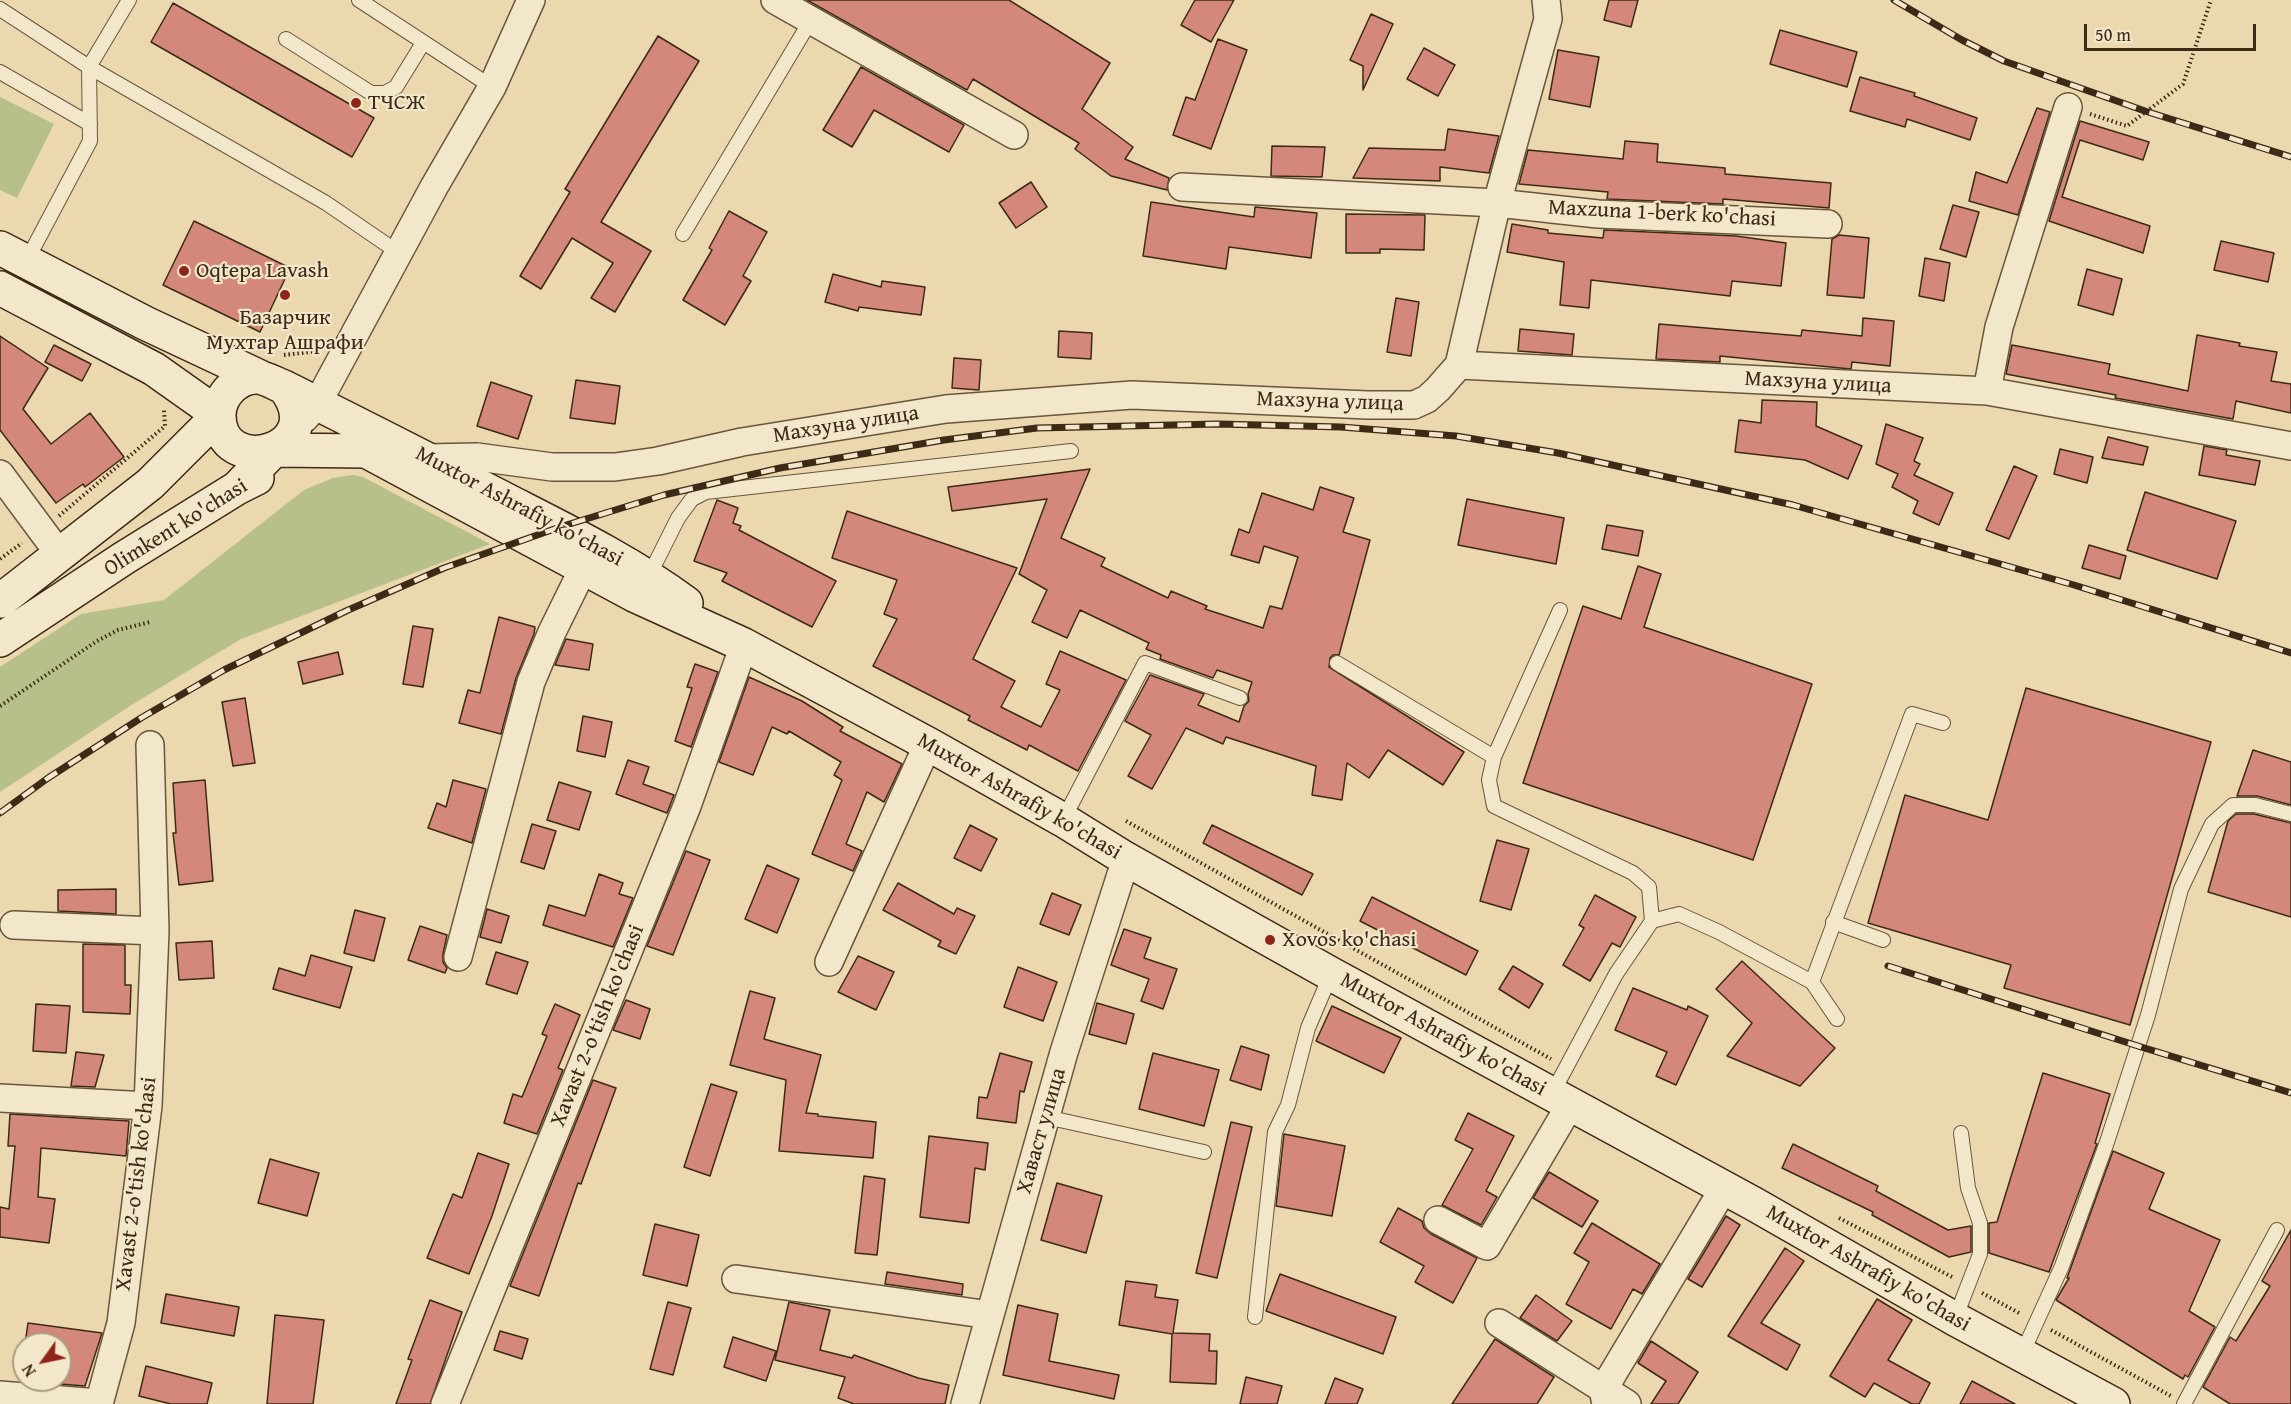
<!DOCTYPE html>
<html>
<head>
<meta charset="utf-8">
<style>
	body { margin:0 }
	#map { position:relative; width:2291px; height:1404px; overflow:hidden; background:#ebd8af; font-family:"Gentium Book Plus",serif }
	canvas { display:block }
	.north { position:absolute; left:12px; top:1332px; width:60px; height:60px; box-sizing:border-box; background:#f2e6cb; border:2px solid #aa9b83; border-radius:50%; rotate:237deg; font-size:16px; font-weight:700; line-height:24px; text-align:center; color:#3d2a16 }
	.north::after { content:''; display:block; margin:auto; width:21px; height:27px; background:#8f2418; clip-path:polygon(50% 0,100% 100%,50% 72%,0 100%) }
	.scale { position:absolute; left:2084px; top:24px; width:172px; height:27px; box-sizing:border-box; border:3px solid #3d2a16; border-top:0; padding-left:8px; font-size:18px; line-height:21px; white-space:nowrap; color:#3d2a16; -webkit-text-stroke:4px #f2e6cb; paint-order:stroke }
</style>
</head>
<body>
<div id="map">
<canvas width="2291" height="1404"></canvas>
<div class="north">N</div>
<div class="scale">50 m</div>
</div>
<script>
const g = document.querySelector('canvas').getContext('2d');
g.lineJoin = 'round';
function paint(path, color) { g.fillStyle = color; g.fill(path, 'evenodd'); }
function stroke(path, color, width, dash) { g.strokeStyle = color; g.lineWidth = width; g.lineCap = dash ? 'butt' : 'round'; g.setLineDash(dash || []); g.stroke(path); }
function label(font, color, halo, rows, align = 'center') {
  g.font = font + ' "Gentium Book Plus",serif'; g.lineWidth = 4.5; g.setLineDash([]); g.textBaseline = 'middle'; g.strokeStyle = halo; g.fillStyle = color; for (const [text, x, y, turn = 0] of rows) {
    g.save(); g.translate(x, y); g.rotate((+turn || 0) * Math.PI / 180); g.textAlign = isNaN(turn) ? turn : align; if (halo) g.strokeText(text, 0, 0); g.fillText(text, 0, 0); g.restore();
  }
}
const green = new Path2D(`
	M0,97L54,124L17,198L0,190Z
	M353,475L363,477L490,544L241,639L133,704L0,792V667L81,614L164,600L304,490L333,478Z`);
const building = new Path2D(`
	M807,0H1009L1110,63L1082,109L1133,147L1125,159L1169,178L1167,190L1111,176L1075,149L1079,143L973,79L967,90Z
	M1195,0H1234L1211,42L1181,25Z
	M1609,0H1638L1631,27L1604,20Z
	M173,3L374,118L352,157L151,42Z
	M1371,14L1393,24L1363,90V66L1350,60Z
	M1780,30L1857,52L1847,87L1770,64Z
	M658,36L699,61L601,222L651,251L615,312L591,298L613,263L572,238L541,289L520,276L570,192L565,189Z
	M1218,39L1247,50L1211,149L1173,135L1186,97L1195,100Z
	M1424,48L1455,65L1438,96L1407,79Z
	M1558,50L1599,57L1590,107L1549,99Z
	M861,67L964,125L949,152L874,110L852,147L823,130Z
	M1860,77L1915,93L1914,96L1977,118L1970,140L1907,119L1905,127L1850,111Z
	M2037,108L2050,112L2018,215L1969,201L1976,172L2007,183Z
	M2080,121L2149,142L2143,160L2080,140L2062,197L2150,226L2143,253L2049,221Z
	M1448,129L1499,136L1489,173L1440,167V181L1353,178L1369,148L1445,150Z
	M1625,141L1658,144L1657,162L1725,168V174L1831,183L1829,208L1723,199V204L1607,199L1608,192L1519,184L1528,150L1623,159Z
	M1272,146L1325,147L1322,177L1271,176Z
	M1031,182L1047,207L1016,228L999,203Z
	M1151,202L1254,217L1255,207L1317,213L1311,258L1229,247L1226,269L1143,256Z
	M1953,205L1979,212L1966,257L1940,249Z
	M729,211L767,232L743,276L751,281L725,325L683,300L712,250L709,248Z
	M1346,214L1425,215L1424,250L1380,249V253H1346Z
	M194,221L290,268L260,332L163,285Z
	M1512,224L1548,230V233L1603,238L1604,230L1736,236L1786,243L1781,286L1732,281L1730,296L1591,280L1589,308L1560,305L1564,262L1507,252Z
	M1839,235L1869,238L1864,298L1827,295L1832,239Z
	M2221,241L2274,253L2268,282L2214,270Z
	M1925,258L1950,263L1944,301L1919,296Z
	M2087,269L2122,279L2113,315L2078,305Z
	M833,274L881,287L882,281L925,287L921,315L859,307L858,311L825,302Z
	M1396,298L1419,302L1411,356L1387,352Z
	M1863,318L1894,321L1890,366L1852,362L1851,369L1840,368L1720,356V362L1656,359L1659,324L1801,336L1802,330L1862,336Z
	M1520,329L1574,334L1572,355L1518,351Z
	M1059,331L1092,333L1091,359L1058,357Z
	M2197,335L2240,343L2239,346L2277,352L2271,381L2291,384V413L2236,401L2233,419L2115,398L2116,395L2006,374L2012,345L2110,364L2108,374L2188,391Z
	M0,336L48,368L23,409L51,444L90,413L124,457L85,487L83,484L56,503L0,430Z
	M54,345L91,364L82,381L45,362Z
	M954,358L981,360L979,390L952,388Z
	M576,380L620,386L615,424L570,418Z
	M491,382L532,396L518,439L477,426Z
	M1762,400L1817,402L1816,426L1862,446L1848,479L1805,460L1735,452L1739,420L1761,423Z
	M1886,424L1923,438L1914,461L1920,464L1914,475L1953,493L1939,525L1913,513L1918,501L1892,487L1898,474L1876,464Z
	M2108,437L2148,447L2143,465L2102,458Z
	M2204,446L2227,450L2226,455L2260,461L2255,485L2199,475Z
	M2060,449L2093,457L2087,483L2054,474Z
	M2014,466L2037,476L2009,539L1986,530Z
	M1090,469L1061,538L1105,558L1101,566L1168,598L1171,591L1207,606L1205,609L1263,628L1270,606L1282,609L1298,557L1264,546L1259,563L1231,555L1239,529L1249,533L1262,493L1313,510L1320,487L1354,498L1343,532L1370,540L1339,655H1333L1330,658L1329,667L1464,752L1443,785L1388,750L1369,778L1347,763L1342,800L1312,795L1316,766L1226,737L1223,744L1186,728L1152,789L1128,776L1151,735L1125,721L1150,675L1204,694L1198,705L1239,722L1244,706L1249,701L1248,694L1252,682L1217,670L1213,678L1160,659L1161,655L1146,649L1149,643L1080,610L1067,638L1032,622L1047,590L1019,574L1047,499L952,511L948,487Z
	M2145,492L2236,521L2217,579L2127,550Z
	M1467,499L1564,518L1556,564L1458,545Z
	M717,500L738,508L733,523L741,526L739,530L836,581L812,627L722,581L727,573L694,561Z
	M847,511L1017,568L973,659L1015,681L1001,707L1041,727L1060,690L1046,684L1060,651L1126,680L1078,771L1029,745L1027,750L968,720L970,716L873,666L897,619L884,614L897,580L832,558Z
	M1607,525L1643,531L1638,556L1602,549Z
	M2089,545L2126,556L2120,579L2082,568Z
	M1638,566L1661,574L1644,627L1812,684L1753,860L1523,783L1583,606L1621,619Z
	M499,617L535,627L534,634L516,678L501,734L459,723L468,690L480,693Z
	M413,626L433,629L423,687L403,684Z
	M566,639L593,644L589,670L555,665Z
	M338,652L343,674L303,684L298,662Z
	M695,664L718,672L691,747L675,741L692,688L687,687Z
	M749,677L802,701L843,727L840,731L902,764L884,802L867,792L846,844L862,851L853,871L812,854L842,780L834,775L841,762L789,731L787,734L772,727L753,775L719,762Z
	M2026,688L2211,742L2130,1025L2004,988L2011,965L1868,923L1905,795L1988,820Z
	M245,698L255,763L233,766L222,702Z
	M583,716L612,722L605,757L577,751Z
	M2253,750L2291,762V805L2257,796H2237Z
	M628,760L649,767L643,784L674,795L667,813L616,794Z
	M205,780L213,881L179,885L173,833H176L173,783Z
	M453,780L486,789L472,843L428,828L437,803L446,807Z
	M559,782L591,792L579,830L547,820Z
	M2236,814H2254L2291,823V917L2208,892L2228,821Z
	M532,824L556,831L544,869L521,862Z
	M970,825L997,839L981,871L954,858Z
	M1212,825L1313,874L1302,895L1203,843Z
	M1497,840L1529,849L1511,910L1480,901Z
	M686,851L710,860L673,955L647,946Z
	M767,865L799,879L777,933L745,919Z
	M599,874L623,883L619,894L633,898L613,947L543,925L549,905L585,916Z
	M898,883L954,914L957,908L975,916L956,954L938,946L941,941L883,910Z
	M116,889V914L58,911V890Z
	M1052,893L1081,905L1069,935L1040,924Z
	M1595,895L1636,917L1620,947L1612,943L1590,981L1563,965L1584,928L1579,925Z
	M1372,897L1478,951L1466,975L1360,921Z
	M487,909L509,916L501,943L480,937Z
	M355,910L385,918L374,961L344,953Z
	M420,926L447,935L443,954V962L447,968L445,973L408,960Z
	M1124,929L1151,938L1144,958L1177,969L1163,1009L1141,1001L1149,979L1111,965Z
	M212,941L214,978L179,980L176,943Z
	M83,944L125,945V985H131L130,1014L83,1012Z
	M496,952L528,962L517,994L486,984Z
	M311,955L352,967L340,1008L273,989L279,968L305,976Z
	M858,956L894,972L876,1010L838,992Z
	M1742,961L1835,1048L1800,1086L1727,1056L1752,1023L1716,989Z
	M1513,966L1543,984L1529,1008L1499,989Z
	M1018,967L1057,982L1043,1021L1004,1007Z
	M1633,988L1687,1010L1688,1006L1708,1016L1676,1085L1656,1076L1667,1052L1615,1030Z
	M750,991L775,998L764,1039L821,1055L806,1113L818,1114V1116L876,1122L873,1158L779,1151L786,1080L730,1065Z
	M626,1000L650,1009L640,1039L613,1030Z
	M1097,1003L1134,1014L1126,1044L1089,1034Z
	M36,1004L70,1006L66,1053L33,1051Z
	M555,1004L580,1015L558,1068L563,1070L537,1134L504,1123L513,1094L522,1097L547,1036L542,1034Z
	M1332,1006L1401,1038L1384,1073L1316,1041Z
	M1241,1046L1269,1055L1261,1090L1230,1080Z
	M76,1052L104,1055L95,1087L71,1086Z
	M1000,1053L1032,1062L1024,1092L1020,1091L1016,1123L977,1118L979,1097L987,1098Z
	M1153,1053L1219,1070L1204,1126L1139,1109Z
	M2043,1073L2110,1094L2095,1143L2097,1144L2049,1272L1989,1253V1223L1997,1222Z
	M593,1080L616,1088L581,1184L578,1183L539,1296L510,1286Z
	M711,1084L737,1092L710,1176L684,1167Z
	M1468,1113L1514,1136L1486,1191L1497,1197L1481,1225L1442,1205L1473,1149L1455,1140Z
	M10,1114L129,1121L126,1156L41,1148L38,1197L55,1199L49,1243L0,1237V1207L9,1209L15,1146H8Z
	M1231,1122L1252,1127L1217,1278L1196,1273Z
	M1284,1134L1345,1146L1332,1216L1276,1206Z
	M929,1136L988,1143L985,1170L975,1168L969,1223L920,1217Z
	M1793,1144L1878,1186L1876,1191L1948,1230L1971,1226V1252L1949,1257L1872,1215L1873,1212L1782,1168Z
	M2113,1151L2164,1173L2149,1209L2220,1240L2189,1311L2215,1327L2188,1377L2185,1375L2183,1379L2056,1300L2069,1278H2067Z
	M478,1153L509,1164L492,1216L469,1274L427,1258L453,1194L462,1198Z
	M270,1159L319,1173L307,1216L258,1203Z
	M1549,1172L1598,1201L1582,1227L1533,1198Z
	M864,1176L885,1179L877,1255L855,1253Z
	M1057,1183L1102,1196L1086,1253L1041,1240Z
	M1398,1208L1422,1221L1424,1228L1431,1234L1477,1258L1453,1303L1415,1282L1424,1266L1380,1242Z
	M1726,1216L1740,1225L1702,1287L1688,1279Z
	M1592,1223L1660,1264L1642,1294L1633,1289L1611,1329L1566,1304L1589,1262L1574,1253Z
	M655,1224L699,1235L687,1286L643,1275Z
	M2291,1230V1404H2230L2203,1387L2230,1337L2236,1341L2270,1286L2262,1281Z
	M1785,1248L1804,1261L1761,1323L1800,1345L1787,1370L1728,1336Z
	M887,1272L963,1284L962,1295L885,1284Z
	M1280,1274L1396,1317L1383,1354L1266,1311Z
	M1126,1281L1157,1285L1155,1297L1178,1300L1173,1333L1210,1334L1209,1351H1217L1216,1384L1170,1382L1172,1334L1119,1325Z
	M166,1294L239,1307L234,1336L161,1323Z
	M1536,1295L1572,1321L1557,1341L1520,1318Z
	M1877,1299L1912,1320L1888,1360L1930,1383L1919,1404H1912L1874,1383L1865,1397L1830,1376Z
	M430,1300L462,1312L430,1404H396L412,1360L408,1359Z
	M668,1302L691,1308L673,1375L650,1369Z
	M789,1302L830,1310L820,1350L852,1358L854,1355L918,1378L949,1385L945,1404H854L838,1398L845,1377L775,1360Z
	M1018,1305L1058,1314L1049,1361L1119,1375L1114,1399L1003,1375Z
	M275,1315L324,1320L313,1404H267Z
	M28,1323L102,1333L85,1386L60,1384V1344H25Z
	M500,1331L528,1339L522,1359L494,1350Z
	M733,1337L776,1351L766,1381L724,1367Z
	M1495,1339L1554,1377L1537,1404H1452Z
	M1651,1341L1698,1372L1678,1404H1651L1666,1381L1638,1363Z
	M146,1366L212,1383L207,1404H171L139,1396Z
	M1246,1377L1282,1386L1277,1404H1240Z
	M1335,1378L1363,1389L1357,1404H1325Z
	M1972,1381L2015,1404H1960Z`);
const path = new Path2D(`
	M2090,114L2127,126L2183,84L2211,0
	M284,355L318,351
	M59,516L165,426L164,410
	M0,559L22,543
	M0,706L97,641L118,630L150,622
	M1126,821L1551,1059
	M1839,1218L1952,1277
	M1982,1293L2021,1314
	M2051,1330L2171,1396`);
const service = new Path2D(`
	M359,0L492,87
	M0,9L89,67L326,203L399,253
	M286,39L371,93H385L396,87L423,43
	M0,72L90,124
	M683,234L811,20
	M26,262L90,141L89,67L129,0
	M649,576L678,518L692,499L706,492L1071,451
	M1560,610L1494,757L1489,780L1494,806L1633,873L1649,887L1652,921
	M1337,663L1494,757
	M1063,820L1145,663L1240,698
	M1833,922L1883,940
	M1812,982L1912,714L1943,723
	M1552,1094L1616,974L1652,921L1679,914L1719,932L1812,982L1837,1019
	M1046,1117L1204,1152
	M1255,1317L1275,1132L1288,1105L1308,1028L1331,974
	M1955,1319L1980,1254V1223L1968,1188L1961,1133
	M2021,1356L2062,1266L2107,1142L2148,1015L2181,889L2212,824L2233,805H2255L2291,814
	M2184,1404L2277,1230`);
const minor = new Path2D(`
	M775,0L1014,135
	M1182,187L1497,203L1598,214L1828,224
	M1459,365L1497,203L1548,19L1546,0
	M1987,391L1999,327L2068,107
	M305,418L317,404L434,187L492,87L531,0
	M426,458L477,457L552,467H615L658,461L742,442L946,409L1132,395L1368,405H1414L1427,399L1438,389L1459,365L1987,391L2291,446
	M0,474L60,555
	M14,925L155,931
	M458,957L531,682L552,632L583,569
	M829,962L928,744
	M0,1098L148,1106
	M1438,1220L1487,1246L1570,1105
	M736,1279L990,1315
	M1499,1323L1627,1404
	M0,1395L99,1403
	M99,1404L121,1323L148,1106L155,931L150,745
	M445,1404L687,806L744,645
	M965,1404L1064,1052L1126,859
	M1606,1404L1603,1390L1724,1188`);
const secondary = new Path2D(`
	M0,248L145,323L260,377
	M0,288L154,369L219,415L150,484L0,601
	M284,387C334,451 218,482 219,414C220,394 238,376 258,377C266,378 276,384 284,387C362,426 439,465 516,505C575,535 633,564 686,603
	M237,488L274,450L366,451L634,595L744,645L928,744L1063,820L1126,859L1331,974L1754,1204L1955,1319L2113,1404
	M0,640L124,558L237,488L257,478`);
const rail = new Path2D(`
	M1894,0L1962,40L2004,61L2145,111L2291,157
	M0,813L48,778L141,718L224,670L346,611L444,568L560,527L664,495L780,468L944,440L1037,428L1218,424L1341,427L1456,436L1558,453L1793,505L2074,585L2291,653
	M1888,966L2138,1046L2291,1093`);
const markers = [
	[356,103,6,"#8f2418"],
	[184,271,6,"#8f2418"],
	[285,295,6,"#8f2418"],
	[1270,940,6,"#8f2418"]
];
const poiNames = [
	["ТЧСЖ",368,103],
	["Oqtepa Lavash",196,271],
	["Базарчик",285,318,"center"],
	["Мухтар Ашрафи",285,343,"center"],
	["Xovos ko'chasi",1282,940]
];
const streetNames = [
	["Maxzuna 1-berk ko'chasi",1662,214,3],
	["Махзуна улица",1818,383,3],
	["Махзуна улица",1330,402,2],
	["Махзуна улица",846,425,-9],
	["Muxtor Ashrafiy ko'chasi",519,507,28],
	["Olimkent ko'chasi",176,528,-32],
	["Muxtor Ashrafiy ko'chasi",1019,797,30],
	["Xavast 2-o'tish ko'chasi",598,1026,-68],
	["Muxtor Ashrafiy ko'chasi",1443,1035,29],
	["Хаваст улица",1042,1131,-74],
	["Xavast 2-o'tish ko'chasi",137,1184,-83],
	["Muxtor Ashrafiy ko'chasi",1868,1269,30]
];
paint(green, '#b7bf8b');
paint(building, '#d4877b');
stroke(building, '#3d2a16', 1.5);
stroke(service, '#68563c', 16);
stroke(minor, '#68563c', 30);
stroke(secondary, '#3d2a16', 36);
stroke(path, '#3d2a16', 4, [1.5, 3]);
stroke(service, '#f2e6cb', 14);
stroke(minor, '#f2e6cb', 27);
stroke(secondary, '#f2e6cb', 33);
stroke(rail, '#3d2a16', 7);
stroke(rail, '#f2e6cb', 4.5, [14]);
for (const [x, y, r, color] of markers) { const dot = new Path2D(); dot.arc(x, y, r, 0, 2 * Math.PI); g.fillStyle = color; g.fill(dot); stroke(dot, '#f2e6cb', 2); }
label('22px', '#3d2a16', '#f2e6cb', poiNames, 'left');
label('22px', '#3d2a16', '#f2e6cb', streetNames);
</script>
</body>
</html>
